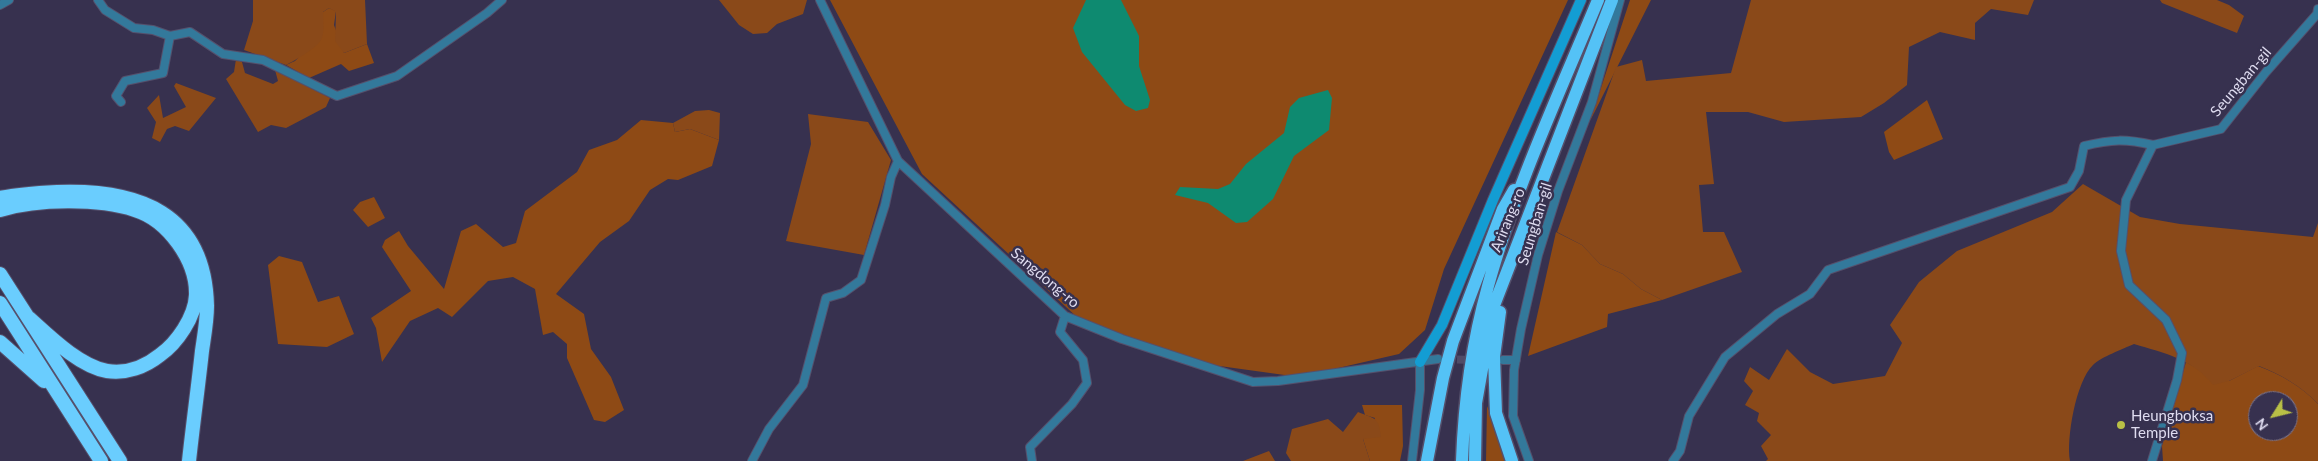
<!DOCTYPE html>
<html>
<head>
<meta charset="utf-8">
<style>
	body { margin:0 }
	#map { position:relative; width:2318px; height:461px; overflow:hidden; background:#37314f; font-family:Lato,sans-serif }
	canvas { display:block }
	.north { position:absolute; left:2248px; top:391px; width:50px; height:50px; box-sizing:border-box; background:#37314f; border:1px solid #7a758f; border-radius:50%; rotate:234deg; font-size:14px; font-weight:700; line-height:20px; text-align:center; color:#dfdcf0 }
	.north::after { content:''; display:block; margin:auto; width:18px; height:22px; background:#b9c046; clip-path:polygon(50% 0,100% 100%,50% 72%,0 100%) }
</style>
</head>
<body>
<div id="map">
<canvas width="2318" height="461"></canvas>
<div class="north">N</div>
</div>
<script>
const g = document.querySelector('canvas').getContext('2d');
g.lineJoin = 'round';
function paint(path, color) { g.fillStyle = color; g.fill(path, 'evenodd'); }
function stroke(path, color, width, dash) { g.strokeStyle = color; g.lineWidth = width; g.lineCap = dash ? 'butt' : 'round'; g.setLineDash(dash || []); g.stroke(path); }
function label(font, color, halo, rows, align = 'center') {
  g.font = font + ' Lato,sans-serif'; g.lineWidth = 5; g.setLineDash([]); g.textBaseline = 'middle'; g.strokeStyle = halo; g.fillStyle = color; for (const [text, x, y, turn = 0] of rows) {
    g.save(); g.translate(x, y); g.rotate((+turn || 0) * Math.PI / 180); g.textAlign = isNaN(turn) ? turn : align; if (halo) g.strokeText(text, 0, 0); g.fillText(text, 0, 0); g.restore();
  }
}
const green = new Path2D(`
	M830,0H1568L1444,269L1425,330L1399,354L1299,377L1205,364L1079,319L922,174Z
	M1630,0H1651L1590,121Z
	M329,8L336,11L334,25L344,53L367,44L374,63L349,71L341,64L309,78L286,65L295,61L323,33V12Z
	M1927,100L1943,139L1894,160L1889,152L1884,132Z
	M641,120L673,123L675,132L690,129L719,140L712,166L678,180L668,179L650,190L629,221L600,242L556,294L584,314L591,349L611,377L624,410L605,422L594,420L567,358V344L553,332L543,335L535,289L513,277L488,281L452,317L438,308L410,321L382,362L376,328L371,318L411,291L382,247L385,240L399,231L408,246L444,289L461,231L476,224L503,247L516,243L525,211L577,172L589,150L617,140Z
	M374,197L385,218L368,227L353,210L360,202Z
	M1556,232L1582,245L1600,264L1623,274L1641,289L1662,300L1608,314L1607,327L1528,356Z
	M279,256L302,262L318,302L339,296L354,334L327,347L278,344L268,265Z
	M2186,362L2202,371L2229,381L2258,366C2282,375 2301,386 2318,404V461H2163L2162,446ZM2258,401H2288V431H2258Z
	M1362,405H1402L1403,446L1400,461H1370L1363,439L1375,418L1365,415Z
	M1487,406L1510,461H1486Z`);
const forest = new Path2D(`
	M253,0H365L367,44L344,53L335,41L336,12L329,8L323,12C323,21 325,32 321,40C317,48 294,61 286,65L244,50L253,21Z
	M719,0H807L803,14L777,24L767,33L753,34L739,25Z
	M1751,0H2034L2028,15L1991,9L1975,23V40L1940,32L1909,47L1907,85L1884,103L1861,117L1784,122L1748,112H1706L1714,184L1699,185L1703,232H1724L1742,272L1662,300L1641,289L1623,274L1600,264L1582,245L1557,232L1616,67L1642,60L1646,81L1731,73Z
	M2160,0H2217L2229,5L2244,16L2237,33L2162,3Z
	M236,59L242,62L245,73L273,84L278,81L275,70L330,98L326,107L286,128L271,125L258,132L226,79L234,72Z
	M176,83L216,98L189,131L175,126L167,129L160,142L152,138L156,122L147,108L159,95L163,118L186,107L174,86Z
	M709,110L720,113L719,140L690,129L675,132L673,123L695,111Z
	M808,114L868,122L891,160L864,255L786,241L811,144Z
	M2083,184L2140,217L2180,224L2313,237L2318,223V404C2301,386 2282,375 2259,366L2229,381L2213,385C2193,359 2164,353 2134,344C2123,349 2101,357 2093,365C2076,381 2066,439 2070,461H1766L1768,459L1761,446L1771,435L1757,421L1759,413L1745,405L1753,391L1744,381L1750,367L1769,380L1787,349L1810,372L1833,384L1885,376L1902,343L1890,325L1919,282L1957,251L2052,212Z
	M1358,412C1375,419 1379,417 1381,437L1363,439L1370,461H1291L1286,453L1292,429L1328,419L1343,432Z
	M1269,451L1275,461H1243Z`);
const water = new Path2D(`
	M1086,0H1121L1139,36V66L1150,100L1148,108L1136,111L1125,105L1082,52L1073,28Z
	M1328,90L1332,98L1329,130L1294,156L1273,199L1247,222L1236,223L1208,203L1175,195L1180,187L1218,189L1230,184L1246,164L1284,133L1290,107L1299,98Z`);
const minorTunnel = new Path2D(`
	M1445,359L1476,360`);
const minor = new Path2D(`
	M98,0L105,10L134,28L153,30L170,36L190,32L223,54L263,60L337,96L397,76L487,13L502,0
	M820,0L898,161L1065,316L1122,339L1253,382L1278,381L1438,359
	M0,5L9,0
	M121,102L116,96L125,81L163,73L170,36
	M1503,360H1516
	M752,461L769,429L803,385L826,298L843,293L861,280L885,205L891,177L898,161
	M1032,461L1030,447L1072,404L1087,383L1083,360L1060,332L1065,316
	M1412,461L1420,390V362
	M1529,461L1513,416L1514,370L1521,329L1538,255L1558,191L1592,102L1620,0
	M1673,461L1680,451L1689,416L1725,357L1777,314L1810,294L1828,270L2070,187L2079,171L2084,146C2112,139 2126,139 2153,145
	M2152,461L2177,380L2182,353L2166,320L2129,285L2121,251L2126,200L2153,145L2221,129L2266,72L2317,14L2318,9`);
const secondary = new Path2D(`
	M1420,362L1442,325L1493,200L1581,0`);
const trunk = new Path2D(`
	M1500,312L1494,357L1496,413L1512,461
	M1427,461L1443,378L1453,341L1503,209L1514,190
	M1462,461C1464,402 1472,343 1488,286C1515,188 1559,94 1598,0
	M1475,461L1476,403L1493,308L1612,0`);
const motorway = new Path2D(`
	M0,198C19,194 38,193 57,192C138,189 205,212 207,306C207,321 204,337 202,351C198,388 193,424 189,461
	M0,210C37,199 98,198 135,210C168,220 197,261 196,295C195,317 177,343 160,355C145,367 126,374 107,371C79,366 49,336 29,318
	M0,274L120,461
	M0,303L101,461
	M0,342L44,381`);
const markers = [
	[2121,425,5,"#b9c046"]
];
const streetNames = [
	["Seungban-gil",2241,82,-50],
	["Arirang-ro",1508,220,-68],
	["Seungban-gil",1535,224,-73],
	["Sangdong-ro",1045,278,40]
];
const poiNames = [
	["Heungboksa",2131,416],
	["Temple",2131,433]
];
paint(green, '#8e4a15');
paint(forest, '#8a4919');
paint(water, '#0e8a70');
stroke(minorTunnel, '#504b67', 8, [8, 4]);
stroke(minor, '#55506c', 10);
stroke(secondary, '#55506c', 12);
stroke(trunk, '#55506c', 15);
stroke(motorway, '#55506c', 16);
stroke(minor, '#33799b', 8);
stroke(secondary, '#139dd3', 10);
stroke(trunk, '#54c2f6', 12);
stroke(motorway, '#6acdfe', 14);
for (const [x, y, r, color] of markers) { const dot = new Path2D(); dot.arc(x, y, r, 0, 2 * Math.PI); g.fillStyle = color; g.fill(dot); stroke(dot, '#37314f', 2); }
label('15px', '#dfdcf0', '#37314f', streetNames);
label('15px', '#dfdcf0', '#37314f', poiNames, 'left');
</script>
</body>
</html>
